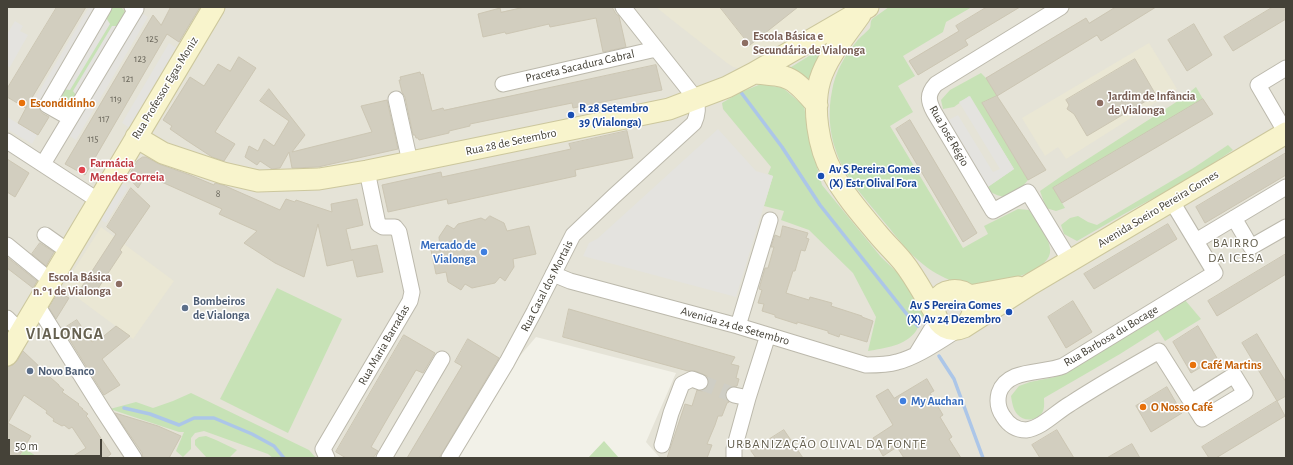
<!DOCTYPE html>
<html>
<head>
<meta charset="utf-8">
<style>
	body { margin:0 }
	#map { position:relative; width:1293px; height:465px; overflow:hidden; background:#f2f1e8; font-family:"Alegreya Sans",sans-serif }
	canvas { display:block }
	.frame { position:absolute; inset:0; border:8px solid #454238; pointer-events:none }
	.scale { position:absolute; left:8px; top:439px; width:94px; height:18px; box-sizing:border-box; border:2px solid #454238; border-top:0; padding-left:5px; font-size:12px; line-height:14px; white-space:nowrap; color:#454238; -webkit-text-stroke:3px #fff; paint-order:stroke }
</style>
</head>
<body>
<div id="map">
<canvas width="1293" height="465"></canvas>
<div class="frame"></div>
<div class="scale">50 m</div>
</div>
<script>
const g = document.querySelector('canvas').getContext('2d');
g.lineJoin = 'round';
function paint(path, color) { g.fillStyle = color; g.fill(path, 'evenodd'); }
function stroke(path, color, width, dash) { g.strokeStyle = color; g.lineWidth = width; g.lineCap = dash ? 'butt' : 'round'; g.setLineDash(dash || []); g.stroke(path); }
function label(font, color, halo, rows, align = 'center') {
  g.font = font + ' "Alegreya Sans",sans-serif'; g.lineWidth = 3; g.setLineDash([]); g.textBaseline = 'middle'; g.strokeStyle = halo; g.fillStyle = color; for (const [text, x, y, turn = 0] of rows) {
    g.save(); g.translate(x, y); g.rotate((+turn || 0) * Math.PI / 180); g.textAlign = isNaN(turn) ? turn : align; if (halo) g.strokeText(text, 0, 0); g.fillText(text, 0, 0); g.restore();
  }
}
const residential = new Path2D(`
	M7,7H1286V458H660L646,442L676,373L536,337L508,370L454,458H7Z`);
const education = new Path2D(`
	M656,7H849L742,69L733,67L727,63L672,20Z
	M1149,43L1177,89L1066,159L1058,147L1045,156L1022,118Z
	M101,227L174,281L133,339L63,287Z`);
const green = new Path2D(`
	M112,7L122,8L127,14L79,99L69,110L58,104L57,98L109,8Z
	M889,7H972L946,22L943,32L903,56L915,76L898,86L913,112L890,126L963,248L988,234L984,226L1018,209L1029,210C1036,220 1052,240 1050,253C1046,276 978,290 958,283C946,279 934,273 924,265C909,254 897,237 885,223C867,200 845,179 836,151C829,132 828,110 832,91C835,72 845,55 857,41C861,36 867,32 870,28C871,25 870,22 872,19Z
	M838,38L812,90L788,69Z
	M981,73L986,78L997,96L982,103L1028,180C1015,196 1003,203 986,188L1014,169L969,96L954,107L943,109L941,100L950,90Z
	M761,84L783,88L804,106L810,142L822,185L881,257L909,284L924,314C921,319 919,326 916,331C905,346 885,348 868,351L876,317L853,273L809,230L781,220L784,211L764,206L773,176L768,174L771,167L723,109L722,103L739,93Z
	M1196,87L1203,99L1053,188L1065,208L1056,211L1046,208L1040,191L1066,173L1181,99Z
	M1228,145L1233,150L1191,178L1124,214L1077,241L1064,234L1061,225L1070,218L1078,216L1088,222L1097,225L1195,167Z
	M277,288L342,319L288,433L220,399Z
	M1185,300L1201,319L1165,341L1158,330L1120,354L1044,398C1044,402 1045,409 1042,413C1036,421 1024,422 1017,414C1013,409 1012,402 1011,396L1019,386L1030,382L1055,377Z
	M191,393L309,450L316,458H273L268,454L204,431L195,433L191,438V449L183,457L176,451L184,432H179L110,409L136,402L153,408L173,401Z
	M206,436L216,440L237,450L229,458H207L195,445V440L199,437Z
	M604,441L619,458H588Z
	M24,448L39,458H19Z`);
const parking = new Path2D(`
	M89,7H102L44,106L34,100Z
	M140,12L148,17L76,140L68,135Z
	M105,16L110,24L70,90L61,89Z
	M15,21L23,26L20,31L28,35L10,67L7,66V34Z
	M112,26H122L79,99L73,91Z
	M169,43L178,49L131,129L122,123Z
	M970,96L1014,169L988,187L945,122L958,115L993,172L1000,169L959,102Z
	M7,117L37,135L32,144L7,129Z
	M718,129L756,171L773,176L736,297L583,256L589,243L597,239Z
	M121,182L128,188L106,223L98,218Z`);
const stream = new Path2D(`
	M740,91L782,147L820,205L909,317L918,326
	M939,356L954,379L983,458
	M124,408L150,414L179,425L194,418H214L252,434L274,446L284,458`);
const building = new Path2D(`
	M57,7H86L30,101L38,106L42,113L49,117L38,135L18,123L27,106L26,108L7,97V89Z
	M171,7H200L179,42L167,34L85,175L65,164L153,15L161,25Z
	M525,7H612L616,14L619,16L626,47L603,52L596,18L550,27L549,24L506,34L505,32L483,37L478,14L500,8L501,12Z
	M720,7H798L750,45Z
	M987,7H1020L965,40L968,45L918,75L909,61L959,31L956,26Z
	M1116,7H1156L1101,41L1097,35L997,96L986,78L1086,18L1089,23Z
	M1273,7H1286V19L1233,51L1224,37Z
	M1194,24L1212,55L1187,71L1168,40Z
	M239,57L256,68L215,132L235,144L224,161L212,157L186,140L170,129L172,126L163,120L190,77L204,86L218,64L230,71Z
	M1135,59L1156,95L1087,136L1074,114L1067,109L1069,105L1066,100Z
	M656,65L662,90L573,108L572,103L470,124V126L449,131V133L419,140L418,138H416L415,135H413L405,97L402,92L399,80H401L400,77L420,72L421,75L423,74L432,111L443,108L444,110Z
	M269,89L305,135L292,152L372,132L361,106L387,100L398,149L318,167L292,168L289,152L280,168L272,169L260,161L257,165L245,157L249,146L258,151L264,139L274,146L289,121L260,101Z
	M997,96L1046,170L1028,180L982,103Z
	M1203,99L1213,114L1062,203L1053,188Z
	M910,120L977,233L963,242L896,129Z
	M627,131L633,158L575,170L576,176L448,204L447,199L388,212L382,185L441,172L442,177L539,156L571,149L569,144Z
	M1286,153V175L1205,223L1196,207Z
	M143,157H146L159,164L190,175L214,185L215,183L223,185L280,210L286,199L295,202L296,200L332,212L331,204L357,199L363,225L346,229L351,250L377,245L383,272L357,277L353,260L327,266L318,224L304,277L275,263L244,243L257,231L219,214L222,209L146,175L138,188L128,177L137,161Z
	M7,159L29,173L15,197L7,192Z
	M131,188L150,206L120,250L122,252L93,296L81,288L116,234L107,227Z
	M490,216L504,223L507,231L529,226L536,254L513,259L514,267L505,281L500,277L495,283L472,288L465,284L461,290L448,282L446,272L436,274L431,250L440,248L439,237L447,225L454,229L458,224L481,218L485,220Z
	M1168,224L1177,239L1094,289L1084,274Z
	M783,226L808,233L806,238L809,239L805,251L801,250L795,271H793L786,293L809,300L810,297L832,303L831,306L862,316V317L873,321L867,342L840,334L839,337L828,333V331L797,322V324L775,317V315L762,311L764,304L758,303L762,290L759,289L765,268H768L774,247H771L775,235L780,237Z
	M40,243L54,252L46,266L32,254Z
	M1286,254V274L1217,316L1208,301Z
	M7,257L37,281L33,288L7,268Z
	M59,292L69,298L56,319L49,308Z
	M1073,301L1092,332L1066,348L1048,317Z
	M569,309L735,357L731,364L739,366L736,378L739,379L737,386L731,387L728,389L725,393L726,398L729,402L727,403L722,416H718L715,425L707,444L712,445L707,458H667L685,404L692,406L697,390L702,391L706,389L709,385V381L707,376L695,371H688L563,337Z
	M77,320L92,342L98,338L99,340L116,326L130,336L102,359L120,385L104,395L63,329Z
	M1198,326L1217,358L1191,373L1173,342Z
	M1257,334L1286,382V396L1277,401L1242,343Z
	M404,335L435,353L423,373L416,370L390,414L371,447L378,451L373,458H346L336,452Z
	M468,339L499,358L439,458H407L462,366L455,362Z
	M23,351L43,370V371L59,385V386L64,390L62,392L79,404L78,405L83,409H82L88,414L86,416L88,418L111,454L106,458H70L86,448L72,427L69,429L64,425L62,426L53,421L54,419L46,413L47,411L24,395L8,423L31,436L18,458H7V367L13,365L17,361Z
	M927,379L934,391L930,393L943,415L940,417L952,437L949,439L961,458H904L897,447L883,456L873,438L893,425L876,396L888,389L894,398Z
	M1167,387L1182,413L1151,432L1136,406Z
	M1277,401L1285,416L1216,458H1209L1202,447Z
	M115,413L158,426L181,436L169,458H143L142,453Z
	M784,430L803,458H756L751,451Z
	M1057,430L1074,458H1040L1032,445Z
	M1132,444L1140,458H1107Z`);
const streetTunnel = new Path2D(`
	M700,382L734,395`);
const street = new Path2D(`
	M1061,7L936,84C927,94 928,101 934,112L993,211L1028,192L1070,261
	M503,84L656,49
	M396,99L410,162
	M70,118L47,105L104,7
	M1286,133L1258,85L1286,68
	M7,141L99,201
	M43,164L136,9L132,7
	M1171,200L1215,273L1063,366C1043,374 1007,368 999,393C997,401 998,409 1003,416C1008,424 1016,430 1026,430C1042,428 1056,412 1070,404C1099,385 1129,368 1159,351L1202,419L1245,393L1234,375L1191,402
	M1234,218L1251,247L1286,227
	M45,235L69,252
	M1196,241L1286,187
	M7,245L51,281
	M553,274L570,281L738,326L866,365C877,365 887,365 897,362C918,357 942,339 961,328
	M37,305L102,409L134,458
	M7,318L21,332
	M738,326L770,220
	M917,353L931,330L938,322
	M734,395L748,398
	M662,445L671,413L682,384L692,379L700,382
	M327,458L323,449L410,301L412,292L399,232L395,227H383L378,224L367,171
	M384,458L442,359
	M449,458L507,362L534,312L573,235L614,196L694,123C698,114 698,108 696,99L623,7
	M734,458V449L748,398L768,335`);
const secondary = new Path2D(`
	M860,15C846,35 827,57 820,80C812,107 818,147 832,172C843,193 861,214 877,233C885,243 895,252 903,262C915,277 924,295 934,311
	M754,73C791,76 792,76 817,105
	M136,137L163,153L223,173L258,181L319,179L367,171L669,109L727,87L754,73L868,7
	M969,296L1018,287
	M967,324C975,314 977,299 963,292C960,291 955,290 951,291C923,295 934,340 964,327L1031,284L1286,133
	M7,355L214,7`);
const markers = [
	[745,43,4,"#8d6e63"],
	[22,103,4,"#e8710a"],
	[1100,103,4,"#8d6e63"],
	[571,115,4,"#1a4fb4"],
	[82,170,4,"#e0444e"],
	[821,176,4,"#1a4fb4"],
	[484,252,4,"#3f7fe0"],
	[119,284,4,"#8d6e63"],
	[185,308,4,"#5c6f8a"],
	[1009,312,4,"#1a4fb4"],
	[1193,365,4,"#e8710a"],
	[30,371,4,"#5c6f8a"],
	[903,401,4,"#3f7fe0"],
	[1143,407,4,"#e8710a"]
];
const numberNames = [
	["125",152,39],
	["123",140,59],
	["121",128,79],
	["119",116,99],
	["117",104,119],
	["115",93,139],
	["8",218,194]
];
const educationNames = [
	["Escola Básica e",753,36],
	["Secundária de Vialonga",753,50],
	["Jardim de Infância",1108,96],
	["de Vialonga",1108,110],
	["Escola Básica",111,277,"right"],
	["n.º 1 de Vialonga",111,291,"right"]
];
const streetNames = [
	["Praceta Sacadura Cabral",580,66,-13],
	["Rua Professor Egas Moniz",165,88,-59],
	["Rua José Régio",949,136,60],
	["Rua 28 de Setembro",511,142,-12],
	["Avenida Soeiro Pereira Gomes",1158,209,-31],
	["Rua Casal dos Mortais",547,286,-63],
	["Avenida 24 de Setembro",735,326,16],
	["Rua Barbosa du Bocage",1111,336,-31],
	["Rua Maria Barradas",384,345,-60]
];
const foodNames = [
	["Escondidinho",30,103],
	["Café Martins",1201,365],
	["O Nosso Café",1151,407]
];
const transitNames = [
	["R 28 Setembro",579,108],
	["39 (Vialonga)",579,122],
	["Av S Pereira Gomes",829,169],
	["(X) Estr Olival Fora",829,183],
	["Av S Pereira Gomes",1001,305,"right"],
	["(X) Av 24 Dezembro",1001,319,"right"]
];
const healthNames = [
	["Farmácia",90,163],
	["Mendes Correia",90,177]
];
const shopNames = [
	["Mercado de",476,245],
	["Vialonga",476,259],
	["My Auchan",911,401,"left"]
];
const serviceNames = [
	["Bombeiros",193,301],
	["de Vialonga",193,315],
	["Novo Banco",38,371]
];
const neighbourhoodNames = [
	["BAIRRO",1236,243],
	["DA ICESA",1236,258],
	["URBANIZAÇÃO OLIVAL DA FONTE",827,444]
];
const districtNames = [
	["VIALONGA",65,334]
];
paint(residential, '#e5e3d7');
paint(education, '#eae7d4');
paint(green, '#c7e2b6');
paint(parking, '#e4e3df');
stroke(stream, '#acc6e8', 3.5);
paint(building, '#d2cebf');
stroke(building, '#ccc6b3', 1);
stroke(streetTunnel, '#cfcec5', 15, [15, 8]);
stroke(street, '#bcb9ac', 17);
stroke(secondary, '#ccc79d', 23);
stroke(street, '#fff', 15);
stroke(secondary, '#f8f4cc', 21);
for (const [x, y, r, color] of markers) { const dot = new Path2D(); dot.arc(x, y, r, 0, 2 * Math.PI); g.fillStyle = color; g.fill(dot); stroke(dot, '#fff', 1.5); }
label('10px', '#68655a', null, numberNames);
label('bold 12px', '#785e54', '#fff', educationNames, 'left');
label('12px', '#454238', '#fff', streetNames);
label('bold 12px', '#c56008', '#fff', foodNames, 'left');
label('bold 12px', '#164399', '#fff', transitNames, 'left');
label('bold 12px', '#be3a42', '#fff', healthNames, 'left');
label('bold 12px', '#366cbe', '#fff', shopNames, 'right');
label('bold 12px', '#4e5e75', '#fff', serviceNames, 'left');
g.letterSpacing = '1px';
label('13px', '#666150', '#fff', neighbourhoodNames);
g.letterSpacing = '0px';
g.letterSpacing = '1px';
label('bold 16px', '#666150', '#fff', districtNames);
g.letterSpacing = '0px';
</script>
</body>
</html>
